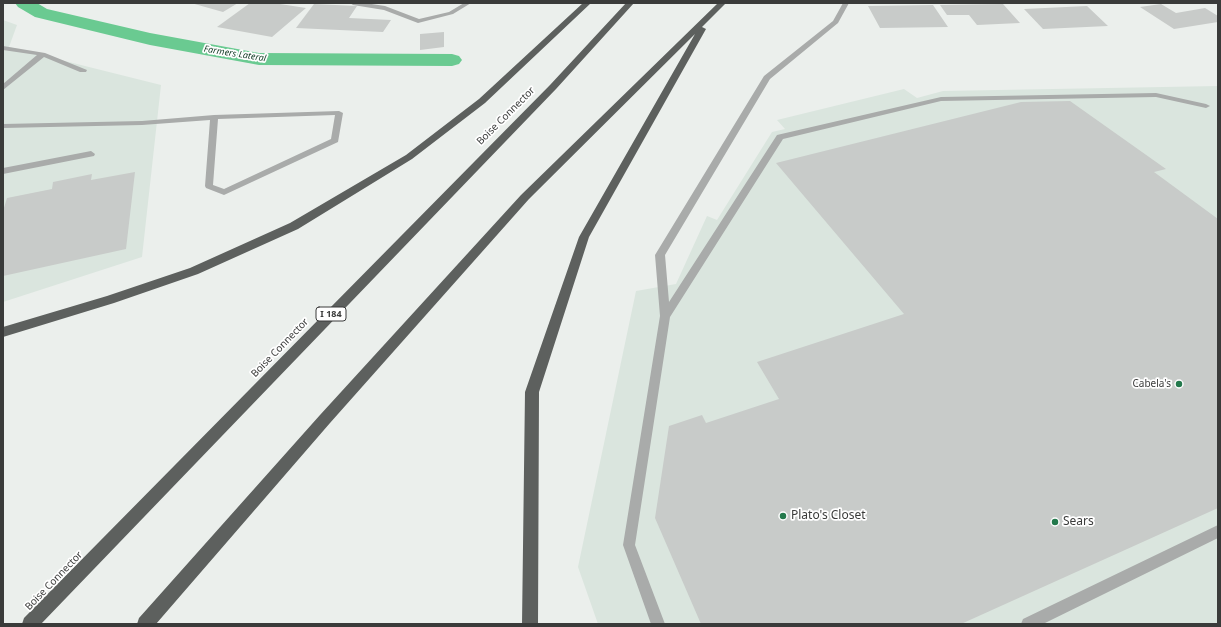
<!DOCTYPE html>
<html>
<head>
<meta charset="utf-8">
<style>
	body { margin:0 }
	#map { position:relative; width:1221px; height:627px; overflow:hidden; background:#ebefec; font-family:"Noto Sans",sans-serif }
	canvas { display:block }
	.frame { position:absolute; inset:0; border:4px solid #3a3b3a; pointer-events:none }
</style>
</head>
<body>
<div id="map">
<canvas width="1221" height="627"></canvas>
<div class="frame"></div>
</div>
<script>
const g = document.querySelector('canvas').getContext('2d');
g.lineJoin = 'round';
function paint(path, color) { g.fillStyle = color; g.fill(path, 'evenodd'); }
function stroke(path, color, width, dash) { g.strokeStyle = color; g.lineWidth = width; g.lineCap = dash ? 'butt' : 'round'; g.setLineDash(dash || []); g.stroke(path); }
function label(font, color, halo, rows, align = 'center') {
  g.font = font + ' "Noto Sans",sans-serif'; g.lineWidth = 3.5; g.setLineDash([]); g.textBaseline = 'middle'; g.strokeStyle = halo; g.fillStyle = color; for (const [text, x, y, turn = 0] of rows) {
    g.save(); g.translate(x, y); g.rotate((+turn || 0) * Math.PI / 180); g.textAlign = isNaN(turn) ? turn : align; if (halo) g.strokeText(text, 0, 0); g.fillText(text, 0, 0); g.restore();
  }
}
const built = new Path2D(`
	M3,20L17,25L9,47L161,85L142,257L3,302Z
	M1218,86V624H598L578,567L636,291L676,284L707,216L717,220L772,132L785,129L777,120L904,89L917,98L943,91Z`);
const canal = new Path2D(`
	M15,3H37L47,9L150,33L259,53L452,54L459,56L462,60L459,64L452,66L259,65L150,45L35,17L18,7Z`);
const building = new Path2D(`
	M191,3H238L223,12Z
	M250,3H282L280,4L306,8L272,37L217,27Z
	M314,4L357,6L349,18L391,20L383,32L296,28Z
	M1003,4L1020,23L977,25L969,15H947L940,5Z
	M1161,4L1176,13L1205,8L1218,16V22L1174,29L1140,7Z
	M933,5L948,27L880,28L868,6Z
	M1087,6L1108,26L1043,29L1024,9Z
	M444,32V47L420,50V34Z
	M1070,101L1166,169L1154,172L1218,219V508L961,624H701L655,518L669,426L702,415L706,423L779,399L757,362L904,314L776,163L1021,102Z
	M135,172L126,249L3,276V211L7,198L52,189L53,182L92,174L91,180Z`);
const minor = new Path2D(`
	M350,3H365L385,6L419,19L449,12L464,3H471L453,14L418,23L384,10L353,5Z
	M843,3H849L838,23L770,79L665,255L669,302L777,135L941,97L1156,93L1206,104L1210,106L1206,108L1156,97L941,101L783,139L670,317L635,545L665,624H651L623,545L660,316L655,255L764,76L833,21Z
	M3,46L45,53L87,70L86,72H80L44,57L3,90V84L37,55L3,50Z
	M339,111L343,113L338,142L224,195L206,188L205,186L210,120L142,125L3,128V124L142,121L214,115ZM335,115L331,139L224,189L213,185L218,119Z
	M91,151L95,154L94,156L3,174V168Z
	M1218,525V538L1043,624H1021L1023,619Z`);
const highway = new Path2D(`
	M583,3H591L485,103L412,159L298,229L198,274L114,303L3,337V327L107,296L190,268L290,223L406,155L479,99Z
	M626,3H634L556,89L41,624H22L24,618L550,85Z
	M718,3H726L702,27L706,29L589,237L539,392L538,624H522L525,392L579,237L695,34L529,199L330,423L156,624H137L139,618L320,415L521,195Z`);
const markers = [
	[1179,384,4,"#23794c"],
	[783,516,4,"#23794c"],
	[1055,522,4,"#23794c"]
];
const farWaternames = [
	["Farmers Lateral",235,54,9]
];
const shields = [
	[331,314,30]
];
const shieldNames = [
	["I 184",331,314]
];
const streetNames = [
	["Boise Connector",506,116,-45],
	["Boise Connector",280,348,-46],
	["Boise Connector",54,581,-46]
];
const poiNames = [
	["Cabela's",1171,384]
];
const nearPoinames = [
	["Plato's Closet",791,516],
	["Sears",1063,522]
];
paint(built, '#dae5de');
paint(canal, '#6aca91');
paint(building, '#c8cbc9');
paint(minor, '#a9abaa');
paint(highway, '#5d605e');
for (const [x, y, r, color] of markers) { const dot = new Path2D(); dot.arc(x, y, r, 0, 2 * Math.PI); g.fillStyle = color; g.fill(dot); stroke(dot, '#fff', 1.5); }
label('italic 9px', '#103923', '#fff', farWaternames);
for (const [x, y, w] of shields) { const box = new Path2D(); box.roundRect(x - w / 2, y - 7, w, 14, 3); g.fillStyle = '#fff'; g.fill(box); stroke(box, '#3a3b3a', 1); }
label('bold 9px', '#3a3b3a', null, shieldNames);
label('10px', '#3a3b3a', '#fff', streetNames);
label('10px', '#3a3b3a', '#fff', poiNames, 'right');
label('12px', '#3a3b3a', '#fff', nearPoinames, 'left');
</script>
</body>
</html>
